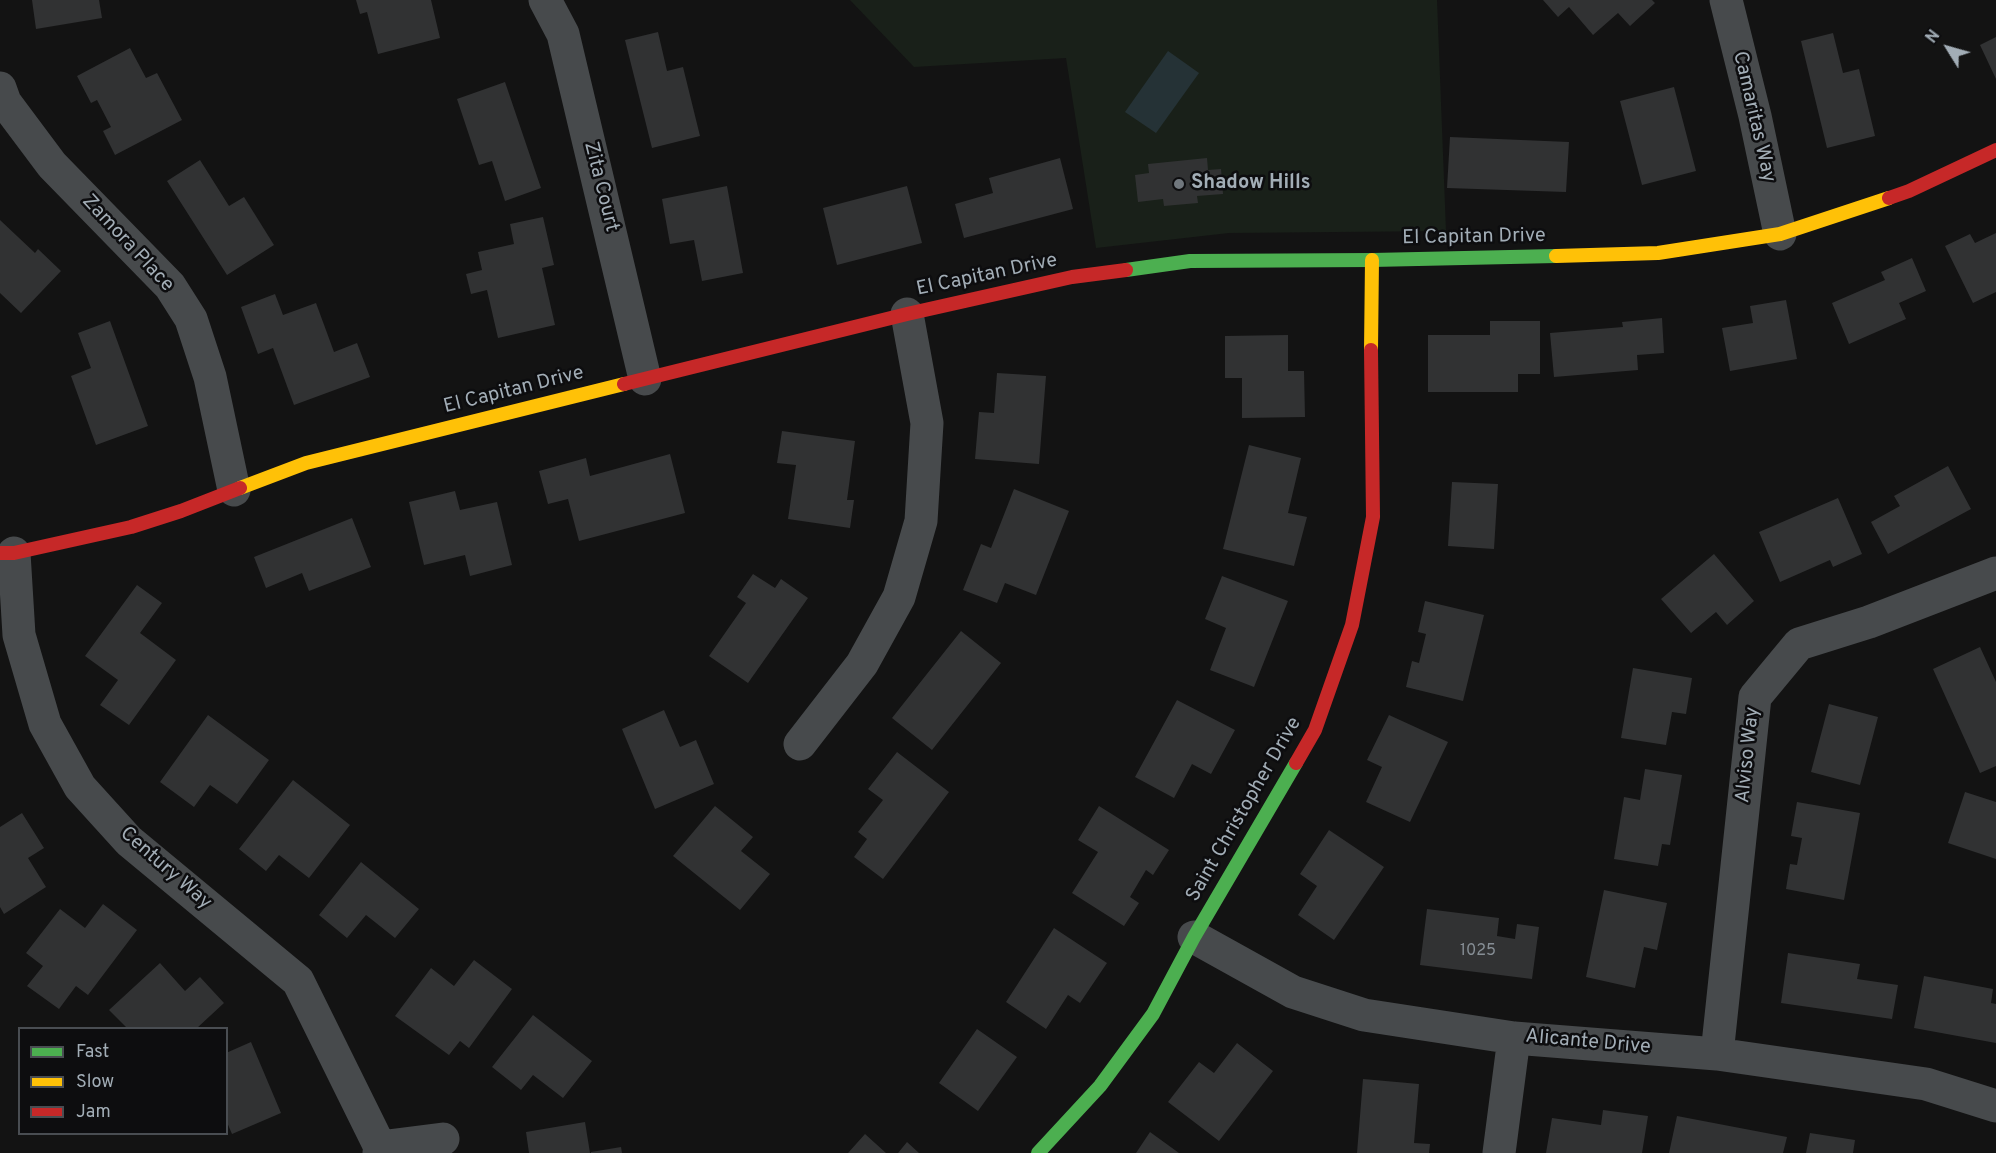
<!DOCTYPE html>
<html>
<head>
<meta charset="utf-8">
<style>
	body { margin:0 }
	#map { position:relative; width:1996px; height:1153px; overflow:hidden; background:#131313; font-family:Overpass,sans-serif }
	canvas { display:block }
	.legend { position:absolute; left:18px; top:1027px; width:210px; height:108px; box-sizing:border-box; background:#0d0d0f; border:2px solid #494d52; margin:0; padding:8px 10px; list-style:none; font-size:18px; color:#a2adb6 }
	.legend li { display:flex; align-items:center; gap:12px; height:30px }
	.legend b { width:30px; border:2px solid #494d52 }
	.north { position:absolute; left:1918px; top:18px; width:60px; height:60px; -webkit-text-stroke:4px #0d0d0f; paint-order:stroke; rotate:307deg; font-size:16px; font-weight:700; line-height:24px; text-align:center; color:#a2adb6 }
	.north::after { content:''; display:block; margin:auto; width:21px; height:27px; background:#a2adb6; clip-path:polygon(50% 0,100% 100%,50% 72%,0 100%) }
</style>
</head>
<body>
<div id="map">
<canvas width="1996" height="1153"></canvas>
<ul class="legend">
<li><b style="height:8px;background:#4caf50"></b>Fast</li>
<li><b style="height:8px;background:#ffc107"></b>Slow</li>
<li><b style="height:8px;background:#c62828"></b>Jam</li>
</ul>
<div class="north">N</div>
</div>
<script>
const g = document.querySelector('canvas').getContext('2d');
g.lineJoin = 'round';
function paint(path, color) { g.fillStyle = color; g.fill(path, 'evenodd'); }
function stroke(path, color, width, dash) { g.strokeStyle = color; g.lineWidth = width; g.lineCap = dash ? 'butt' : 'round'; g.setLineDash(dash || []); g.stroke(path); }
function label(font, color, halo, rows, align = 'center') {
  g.font = font + ' Overpass,sans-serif'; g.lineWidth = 5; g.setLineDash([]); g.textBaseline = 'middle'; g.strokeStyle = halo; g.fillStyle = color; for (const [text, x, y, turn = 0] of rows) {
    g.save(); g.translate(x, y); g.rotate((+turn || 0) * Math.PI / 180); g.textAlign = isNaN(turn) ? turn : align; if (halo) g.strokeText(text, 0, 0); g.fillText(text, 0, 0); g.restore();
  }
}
const green = new Path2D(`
	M850,0H1437L1446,231L1229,233L1096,248L1066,58L914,67Z`);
const water = new Path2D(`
	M1168,51L1199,73L1156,133L1125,112Z`);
const building = new Path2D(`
	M32,0H99L102,18L36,29Z
	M356,0H431L440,38L378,54L367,12L360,14Z
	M1543,0H1652L1655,3L1630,26L1618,13L1593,35L1569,7L1558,17Z
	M658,32L667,71L683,67L700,136L652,148L625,40Z
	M1833,33L1843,73L1859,69L1875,136L1827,148L1801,41Z
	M1996,37V79L1980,45Z
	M130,48L146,78L157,73L182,120L115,155L103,131L111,127L97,100L91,103L77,76Z
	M505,82L541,188L505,201L492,161L479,165L457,99Z
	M1674,87L1696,171L1642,185L1620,101Z
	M1450,137L1569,142L1566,192L1447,188Z
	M1060,158L1073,209L964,238L955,204L993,193L989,178Z
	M1207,158L1208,170L1221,169L1223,194L1197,196L1198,203L1164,206L1163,199L1138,202L1135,175L1149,173L1148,164Z
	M200,160L229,206L244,197L274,245L227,275L167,181Z
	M727,186L743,273L702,281L694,240L670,244L662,199Z
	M907,186L922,243L837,265L823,208Z
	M543,217L554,265L542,268L555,325L498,338L487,290L471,294L466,274L482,270L478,252L514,244L510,224Z
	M0,220L35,253L38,249L61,271L21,313L0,293Z
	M1996,233V292L1973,303L1945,246L1970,234L1975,243Z
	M1912,258L1926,291L1899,303L1906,319L1849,344L1832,303L1885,280L1881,272Z
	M275,294L283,315L316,303L334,352L357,343L370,377L294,405L273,348L258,354L241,307Z
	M1786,300L1797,359L1730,371L1722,328L1753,323L1750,306Z
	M1662,318L1664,353L1637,355L1638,370L1554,377L1550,333L1623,327L1622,322Z
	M110,321L148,426L96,445L71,376L91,368L78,333Z
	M1490,321H1540V374H1518V392H1428V335H1490Z
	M1288,335V371H1304L1305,417L1242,418V378H1225V336Z
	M997,373L1046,376L1039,464L975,459L979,412L994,413Z
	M782,431L855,441L847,500H854L850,528L788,519L796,465L777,463Z
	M1249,445L1301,458L1288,513L1307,517L1294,566L1223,549Z
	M670,454L685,513L579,541L568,499L548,504L539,471L586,458L590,476Z
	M1948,466L1971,509L1888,554L1871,522L1900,506L1894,496Z
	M1452,482L1498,484L1494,549L1448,546Z
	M1014,489L1069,511L1036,595L1005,583L997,603L963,590L981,544L991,548Z
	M455,491L460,510L497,502L512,565L470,576L465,555L424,565L409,502Z
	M1838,498L1862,554L1833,567L1830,560L1780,582L1759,532Z
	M352,518L371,567L309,591L302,573L266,588L254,557Z
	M1714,554L1754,601L1727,625L1716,612L1691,633L1661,599Z
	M753,574L775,588L781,579L808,598L748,683L709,656L746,603L737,597Z
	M1222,576L1288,601L1254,687L1210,670L1226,628L1205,619Z
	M137,585L162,603L140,633L176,660L129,725L100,705L118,680L85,656Z
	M1425,601L1484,615L1463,701L1406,687L1412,661L1419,663L1426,634L1418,632Z
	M961,631L1001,663L932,750L892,718Z
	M1980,647L1996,682V766L1980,773L1933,669Z
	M1633,668L1692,678L1686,714L1672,712L1666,745L1621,738Z
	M1177,700L1235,730L1211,774L1192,764L1174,798L1135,777Z
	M1829,704L1878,717L1860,785L1811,772Z
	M664,710L680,747L696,740L714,784L655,809L622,729Z
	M208,715L269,760L237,804L210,785L194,807L160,782Z
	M1389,715L1448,742L1410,822L1366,802L1382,767L1367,760Z
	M897,752L949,792L883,879L854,857L867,839L858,832L883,800L868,789Z
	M1645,769L1682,775L1670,845L1662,844L1658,866L1614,859L1624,797L1640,800Z
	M293,780L350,825L309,878L279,855L266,871L239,849Z
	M1965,792L1996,802V859L1948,843Z
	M1797,802L1860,813L1844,900L1786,889L1790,864L1797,865L1802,838L1791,836Z
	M715,806L753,837L741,851L770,874L740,910L673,856Z
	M1099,806L1169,850L1153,875L1146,870L1130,897L1139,903L1124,926L1072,893L1098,852L1078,840Z
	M22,813L44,848L28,858L46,887L4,914L0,907V827Z
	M1329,830L1384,867L1334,940L1298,915L1317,886L1300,874Z
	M361,862L419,909L395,938L366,915L347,938L319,915Z
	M1604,890L1667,903L1657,950L1644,947L1635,988L1586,977Z
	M103,904L137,930L88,995L76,986L59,1009L27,986L43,966L26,953L60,909L85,928Z
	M1427,909L1499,918L1497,936L1515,939L1517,924L1539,927L1532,979L1420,965Z
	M1054,928L1107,963L1080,1003L1068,995L1046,1029L1006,1002Z
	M1788,953L1860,964L1857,979L1898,985L1892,1019L1781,1003Z
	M474,960L512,989L469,1048L460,1041L449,1055L395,1016L431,968L454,986Z
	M160,963L185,991L200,977L224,1003L197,1028H127L109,1010Z
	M1924,976L1993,989L1991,1003L1996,1004V1043L1914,1028Z
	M533,1015L592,1061L563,1098L533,1075L521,1090L492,1067Z
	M977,1029L1017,1057L978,1111L939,1083Z
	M251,1042L281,1113L232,1134L226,1120V1053Z
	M1237,1043L1273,1071L1219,1141L1168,1102L1199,1062L1214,1073Z
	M1363,1079L1419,1084L1414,1143L1430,1144L1429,1153H1357Z
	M1603,1110L1648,1116L1642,1153H1546L1552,1118L1601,1125Z
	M1677,1116L1787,1137L1783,1153H1669Z
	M585,1122L590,1153H529L526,1132Z
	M1150,1132L1179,1153H1136Z
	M1810,1133L1855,1140L1853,1153H1806Z
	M865,1134L886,1153H848Z
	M907,1142L919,1153H898Z
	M621,1147L622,1153H591V1152Z`);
const street = new Path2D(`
	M545,0L563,34L645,379
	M1726,0L1755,116L1780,234
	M0,88L5,102L52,165L170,286L191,319L210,377L234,490
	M14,553L19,635L45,724L80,787L129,841L298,981L380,1147L379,1153
	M800,744L862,664L899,597L921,521L927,423L907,314
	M1194,937L1293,992L1364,1015L1514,1038L1717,1054L1926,1084L1996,1106
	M1717,1054L1755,697L1799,644L1869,622L1996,573
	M380,1147L443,1139
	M1499,1153L1514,1038`);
const fast = new Path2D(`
	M1126,270L1190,261L1372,260L1556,256
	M1038,1153L1100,1086L1153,1014L1194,937L1296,763`);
const slow = new Path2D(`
	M1556,256L1658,253L1780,234L1889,198
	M1371,350L1372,260
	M240,488L306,463L624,384`);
const jam = new Path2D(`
	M1889,198L1909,191L1996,150
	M624,384L907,314L1072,277L1126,270
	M0,553H14L131,527L181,511L240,488
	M1296,763L1315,730L1352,625L1373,517L1371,350`);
const markers = [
	[1179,184,6,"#70777d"]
];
const numberNames = [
	["1025",1478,952]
];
const streetNames = [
	["Camaritas Way",1753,117,77],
	["Zita Court",600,187,76],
	["El Capitan Drive",1474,238,-1],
	["Zamora Place",127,244,47],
	["El Capitan Drive",987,276,-12],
	["El Capitan Drive",514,391,-14],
	["Alviso Way",1749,755,-84],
	["Saint Christopher Drive",1245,810,-60],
	["Century Way",165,869,41],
	["Alicante Drive",1588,1043,5]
];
const poiNames = [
	["Shadow Hills",1191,184]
];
paint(green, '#192019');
paint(water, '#253236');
paint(building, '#313233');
stroke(street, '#474a4c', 33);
stroke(fast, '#4caf50', 14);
stroke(slow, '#ffc107', 14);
stroke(jam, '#c62828', 14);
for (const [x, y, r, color] of markers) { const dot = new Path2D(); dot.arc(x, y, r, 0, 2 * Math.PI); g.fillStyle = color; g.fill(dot); stroke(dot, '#0d0d0f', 2); }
label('16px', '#868e95', null, numberNames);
label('20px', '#a2adb6', '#0d0d0f', streetNames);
label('bold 20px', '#a2adb6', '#0d0d0f', poiNames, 'left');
</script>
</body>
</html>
